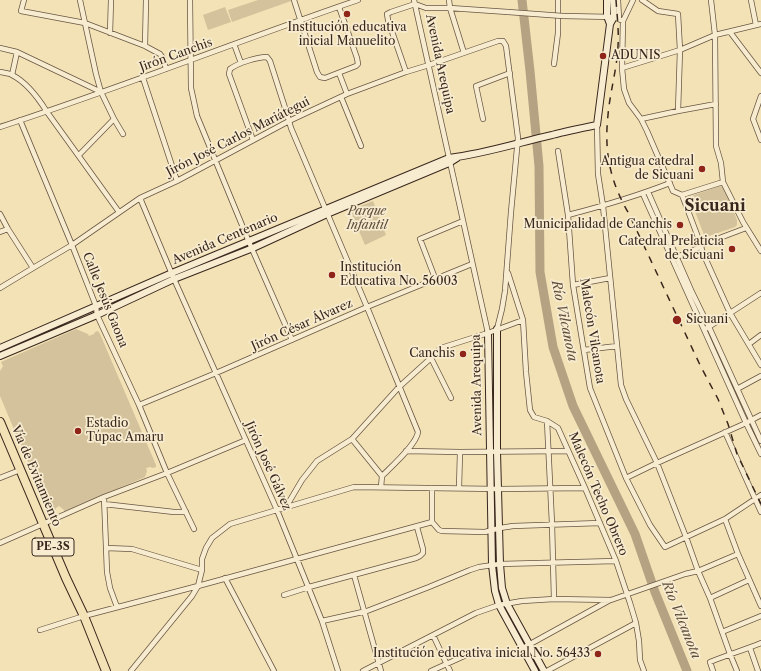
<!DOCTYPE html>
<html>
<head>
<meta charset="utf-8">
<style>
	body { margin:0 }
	canvas { display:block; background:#f3e2b5 }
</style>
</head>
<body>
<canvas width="761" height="671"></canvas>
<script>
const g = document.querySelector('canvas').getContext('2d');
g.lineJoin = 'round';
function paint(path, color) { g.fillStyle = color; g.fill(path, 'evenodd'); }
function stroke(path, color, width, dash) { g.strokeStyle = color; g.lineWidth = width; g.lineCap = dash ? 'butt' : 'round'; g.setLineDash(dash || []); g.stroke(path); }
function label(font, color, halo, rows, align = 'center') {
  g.font = font + ' "Libre Caslon Text",serif'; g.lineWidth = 3.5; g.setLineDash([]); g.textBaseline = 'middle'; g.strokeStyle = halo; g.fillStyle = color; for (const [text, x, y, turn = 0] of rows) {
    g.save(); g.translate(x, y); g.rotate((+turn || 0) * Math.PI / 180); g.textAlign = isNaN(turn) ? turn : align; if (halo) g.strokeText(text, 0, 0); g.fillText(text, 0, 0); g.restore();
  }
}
const green = new Path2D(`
	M258,0H291V1L232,22L228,10Z
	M225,7L231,22L208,30L203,15Z
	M720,186L723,187L725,189L737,220V225L735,227L709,236L704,235L691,201V198L694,195Z
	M373,201L386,235L365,245L350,210Z
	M76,329L88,334L89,336L94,334L95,332L98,331L100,334L156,465V467L153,468L150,467L146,468L147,471L145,477L64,512V510L59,506L56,508L55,511L52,512L48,510L0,396V371L3,366L1,362Z`);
const river = new Path2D(`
	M522,0L530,71L539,166L540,272L553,347L573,406L635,534L655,592L687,671`);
const street = new Path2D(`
	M24,0L21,11L85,23L145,46L160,54L163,58L166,69
	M80,0L96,74L101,92L114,119L123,134
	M190,0L191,88L197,116L249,242L292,340
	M294,0L317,72L320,77L325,78L356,66L358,64L357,58L339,7
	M414,0C438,111 463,222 488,333
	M449,0L450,8L464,53
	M618,0L619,19
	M633,0L623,21L622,68L624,89L629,103L641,119L647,131L673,191L682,195
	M642,0L658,11L678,14L680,50L678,111
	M711,0L715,35L716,146L721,163L723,182L743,222L761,251
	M751,0L756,25
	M563,16L614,17L623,21
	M730,32L761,73
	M110,33L111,0
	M234,44L241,63
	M145,46L146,0
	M0,48L17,52L101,92
	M554,64L558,33V0
	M622,68L680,50L715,35L761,24
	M0,72C4,73 9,73 12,75C26,82 39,99 47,112L119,212
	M406,72L388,20L387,14L391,12L415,4L426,8H450L508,12
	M339,73L347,94
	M12,75L17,52
	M143,78L177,181
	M761,96L753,119L761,140
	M341,97L361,146
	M483,119L476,86L510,73
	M641,119L678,111L716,104
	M20,120L72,245L96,306L97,315L139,405L167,473L194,529
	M597,125L598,174L603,206L621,385L626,399L657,463L686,537L698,571L710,598L730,654L737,671
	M0,127C120,88 238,41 358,0
	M253,140L229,74L230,69C238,63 257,57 267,57L270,61L287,114L291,128L367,307L418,432C417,444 391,467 382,476L381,487
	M558,151L568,215L573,285L590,388L626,478L650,525L665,547L725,519L761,495
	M79,155L114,119
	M648,192L691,290L709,327L761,441
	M643,194L746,423L761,454
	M682,195L701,245L702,251L730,313L761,365
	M682,195L723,182
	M140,198L174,279L277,510L322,621L338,671
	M0,214L8,229L33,268
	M568,215C603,206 637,196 670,183
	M0,232L8,229
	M677,257L698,248L701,245L746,228
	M508,273L523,320L526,372L530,410L534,417L547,421L558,428L585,488L616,561L630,603L636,623L639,641L640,660L644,671
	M435,278L420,239L463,221
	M573,285L610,278
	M0,288L33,268L72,245L140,198L177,181L289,121L347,94L406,72L429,65L498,41H503L506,46L518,138L511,212L505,291L502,309L497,329
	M707,328L761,293
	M749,344L761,335
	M584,350L617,346
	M431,358L451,398
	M737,389L761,376
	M139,405L216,373L367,307L472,264
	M547,421L552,524L554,599
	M725,432L761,512
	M352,439L382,476
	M406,451L460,452L568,451
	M0,478L20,470
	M626,478L657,463L746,423L761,415
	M459,488L460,452
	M104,497L107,572L110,588L117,607
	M104,504L174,512H186
	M286,507L302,480L317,461L352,439L399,387L431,358L434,354L441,348L488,333L523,320
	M725,519L738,554L761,606
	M432,522L439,530L442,531L485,532L500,528L513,526L600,523
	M432,522V488
	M0,543L104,497L167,473L246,440
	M106,548L132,549L202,570
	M354,575L381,671
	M225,578L274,671
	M284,595L309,587L416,558L420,556L423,553V549L417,527
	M710,598L749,580
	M322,621L367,611L429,587L470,570L479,567L500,564L616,561
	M40,630L84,616L198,586L432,522
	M722,632L761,616
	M433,635L450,671
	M523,648L610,600
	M750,648L758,671
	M131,671L192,596L198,586L202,570V559L206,548L212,538L230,524L354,487L499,489L585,488
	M363,671L476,613L499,605L522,601L554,599L611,600L685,574L698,571L738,554
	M431,671L473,652
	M547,671L636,623
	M713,671L710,662C727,655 744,650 761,643`);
const secondary = new Path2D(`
	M607,0V16L610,24
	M497,329V452L500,564L502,588L507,604L544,671
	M488,333L492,565L495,591L499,605L535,671
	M0,348L172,273L449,158C484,154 517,143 552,135C567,131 582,128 597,125L610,24L614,17L613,0
	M0,356L97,315L174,279L253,248L327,214L449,163L457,158`);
const highway = new Path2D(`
	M0,422L66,578L84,616L106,671`);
const rail = new Path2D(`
	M616,0C617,15 619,31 618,46C617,69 610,92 608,115C604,153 610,181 629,214L701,367L718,399L728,424L737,454L761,504`);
const streetBridge = new Path2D(`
	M508,12L563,16`);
const markers = [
	[347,14,4,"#8f2418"],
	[603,56,4,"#8f2418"],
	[702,169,4,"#8f2418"],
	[680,225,4,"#8f2418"],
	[732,249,4,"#8f2418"],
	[332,275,4,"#8f2418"],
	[677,320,5,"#8f2418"],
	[463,354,4,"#8f2418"],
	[78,431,4,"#8f2418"],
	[598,654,4,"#8f2418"]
];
const shields = [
	[53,547,42]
];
const shieldNames = [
	["PE-3S",53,547]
];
const poiNames = [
	["Institución educativa",347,28,"center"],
	["inicial Manuelito",347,42,"center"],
	["ADUNIS",611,56,"left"],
	["Antigua catedral",694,162],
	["de Sicuani",694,176],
	["Municipalidad de Canchis",672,225],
	["Catedral Prelaticia",724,242],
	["de Sicuani",724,256],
	["Institución",340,268,"left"],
	["Educativa No. 56003",340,282,"left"],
	["Sicuani",686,320,"left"],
	["Canchis",455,354],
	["Estadio",86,424,"left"],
	["Túpac Amaru",86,438,"left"],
	["Institución educativa inicial No. 56433",590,654]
];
const streetNames = [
	["Jirón Canchis",176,55,-20],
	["Avenida Arequipa",440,64,78],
	["Jirón José Carlos Mariátegui",238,137,-27],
	["Avenida Centenario",225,239,-23],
	["Calle Jesús Gaona",105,300,68],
	["Jirón César Álvarez",302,325,-24],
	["Malecón Vilcanota",592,331,81],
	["Avenida Arequipa",477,385,-91],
	["Jirón José Gálvez",268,466,66],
	["Vía de Evitamiento",36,476,67],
	["Malecón Techo Obrero",598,494,67]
];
const parkNames = [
	["Parque",367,212],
	["Infantil",367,226]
];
const waterNames = [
	["Río Vilcanota",564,321,78],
	["Río Vilcanota",681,620,68]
];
const districtNames = [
	["Sicuani",715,206]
];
paint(green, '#d3c29b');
stroke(river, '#b4a282', 9);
stroke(street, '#685644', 6);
stroke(secondary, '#39271e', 8);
stroke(highway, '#39271e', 10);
stroke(street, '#f7eccf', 4.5);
stroke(secondary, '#f7eccf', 6);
stroke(highway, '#f3e2b5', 8);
stroke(rail, '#39271e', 1.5, [7, 7]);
stroke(streetBridge, '#685644', 6, []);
stroke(streetBridge, '#f7eccf', 4.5);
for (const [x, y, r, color] of markers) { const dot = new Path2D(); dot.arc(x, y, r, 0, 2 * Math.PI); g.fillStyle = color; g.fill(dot); stroke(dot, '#f7eccf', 1.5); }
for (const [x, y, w] of shields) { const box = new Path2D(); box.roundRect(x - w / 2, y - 9, w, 18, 3); g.fillStyle = '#f7eccf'; g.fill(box); stroke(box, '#39271e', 1); }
label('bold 11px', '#39271e', null, shieldNames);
label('12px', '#39271e', '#f7eccf', poiNames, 'right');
label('12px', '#39271e', '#f7eccf', streetNames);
label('italic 12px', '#604e3d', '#f7eccf', parkNames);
label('italic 13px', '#5e4c3c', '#f7eccf', waterNames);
label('bold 16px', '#39271e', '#f7eccf', districtNames);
</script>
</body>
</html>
